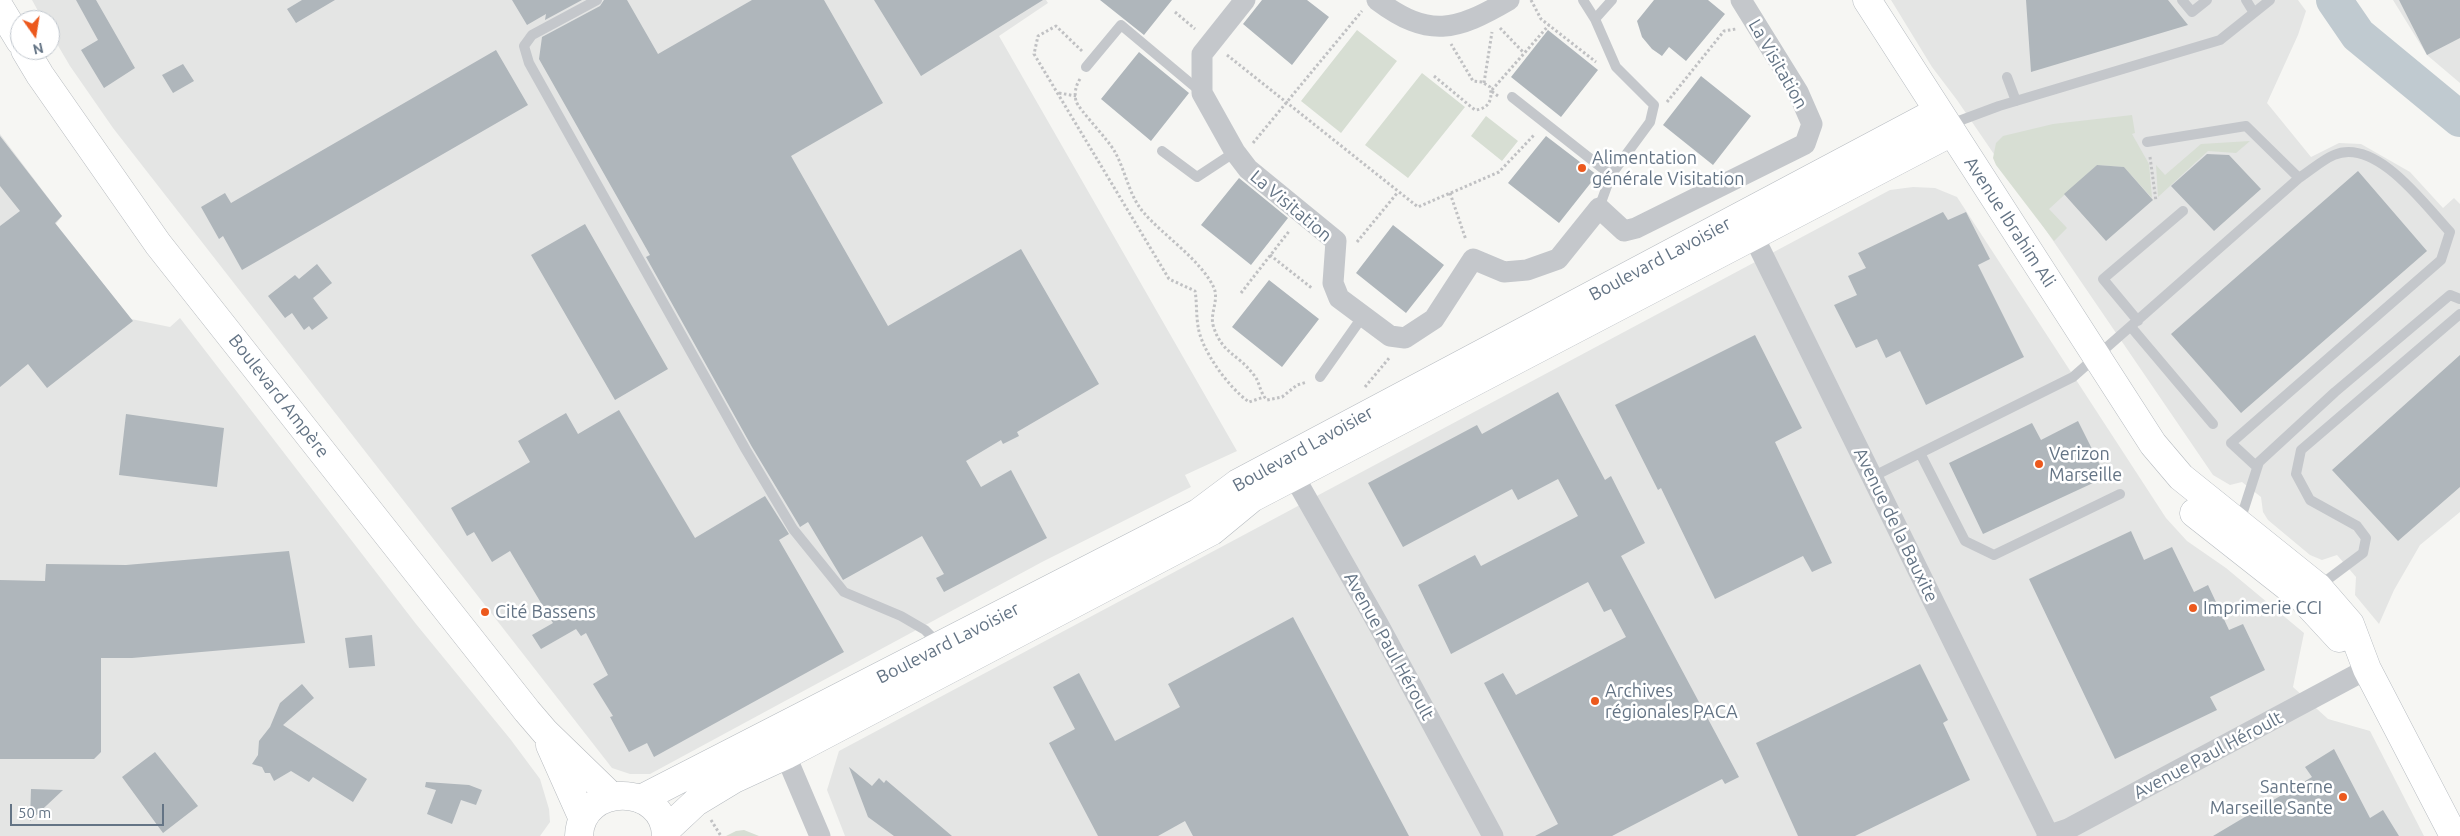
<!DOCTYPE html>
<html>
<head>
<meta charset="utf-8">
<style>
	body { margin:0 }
	#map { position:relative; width:2460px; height:836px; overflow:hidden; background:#f6f6f3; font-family:Ubuntu,sans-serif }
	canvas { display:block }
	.north { position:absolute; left:10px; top:10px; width:50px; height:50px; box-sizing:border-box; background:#fff; border:1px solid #c1c7ce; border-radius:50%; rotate:167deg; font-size:14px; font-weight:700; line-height:20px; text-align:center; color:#647485 }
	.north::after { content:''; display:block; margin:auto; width:18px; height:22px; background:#ec591d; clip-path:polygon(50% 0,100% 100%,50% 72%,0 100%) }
	.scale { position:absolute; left:10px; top:804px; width:154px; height:22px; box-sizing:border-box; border:2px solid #647485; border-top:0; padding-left:6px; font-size:15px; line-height:18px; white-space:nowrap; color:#647485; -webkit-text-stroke:4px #fff; paint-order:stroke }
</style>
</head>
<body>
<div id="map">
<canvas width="2460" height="836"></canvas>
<div class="north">N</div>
<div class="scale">50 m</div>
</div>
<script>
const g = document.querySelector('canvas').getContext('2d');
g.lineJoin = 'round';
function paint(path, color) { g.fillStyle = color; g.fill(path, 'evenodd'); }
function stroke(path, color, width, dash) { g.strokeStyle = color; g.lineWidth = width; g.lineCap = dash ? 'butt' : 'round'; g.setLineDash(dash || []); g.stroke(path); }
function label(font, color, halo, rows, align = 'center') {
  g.font = font + ' Ubuntu,sans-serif'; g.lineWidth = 5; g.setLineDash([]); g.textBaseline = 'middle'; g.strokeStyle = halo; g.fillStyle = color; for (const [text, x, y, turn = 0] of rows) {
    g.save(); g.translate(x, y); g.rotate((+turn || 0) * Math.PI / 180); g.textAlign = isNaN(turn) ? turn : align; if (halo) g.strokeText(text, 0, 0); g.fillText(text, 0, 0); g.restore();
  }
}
const built = new Path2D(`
	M32,0H1046L1048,3L999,36L1237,451L1185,475L1191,487L1042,562L650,774H630L612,768L113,128L70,66L50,32V20H43Z
	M1891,0H2298L2306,11L2298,35L2267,103L2311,157L2339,143L2361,144L2410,172L2443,208L2454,198L2460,204V512L2420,545L2394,590L2379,624L2355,595L2356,577L2337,555L2322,560L2310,555L2268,520L2263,512L2261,497L2242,482L2230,485L2213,475L1957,100L1932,67Z
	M2393,0H2460V83L2427,55Z
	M0,134L62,216L56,224L131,319L170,327L180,318L416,624L511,740L540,779L549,809L550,822L540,836H0Z
	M1913,187L1935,188L1957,197L2166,518L2187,541L2226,568L2304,633L2293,687L2328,719L2370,731L2424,836H845L827,790L839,751L1890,190Z`);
const green = new Path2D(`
	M1357,30L1397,61L1341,133L1301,101Z
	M1422,73L1465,107L1408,178L1365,145Z
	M2132,115L2135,133L2132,134L2149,164L2152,198L2124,167L2097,165L2049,209L2067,228L2054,241L1996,165L1993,158L1996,143L2003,136L2053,124Z
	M1486,116L1518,141L1502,161L1471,136Z
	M2250,141L2236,153L2208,151L2158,197L2156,165L2165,175L2201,144Z
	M744,830L759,836H726L736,831Z`);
const river = new Path2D(`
	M2334,0L2358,35L2460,119`);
const building = new Path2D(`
	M76,0H96L135,68L104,88L81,50L98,40Z
	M302,0H335L296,23L287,9Z
	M512,0H582L545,20L546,14L527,25Z
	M604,0H627L658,54L752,0H824L883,103L791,156L888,326L1021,249L1099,384L1017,432L1019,436L1003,444L1001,440L966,461L981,487L1011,470L1047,538L944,592L936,578L944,574L922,536L843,580L808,522L800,527L799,525L752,447L646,257L650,255L539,59L542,37L600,6Z
	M874,0H1043L921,76Z
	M1100,0H1172L1144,35Z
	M1262,0H1307L1329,17L1292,65L1243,24Z
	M1654,0H1708L1725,14L1686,61L1669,47L1662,56L1652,49L1642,37L1637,21Z
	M2026,0H2168L2188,25L2031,72Z
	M2399,0H2460V38L2427,55Z
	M1548,30L1598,70L1561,117L1511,77Z
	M496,50L528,105L242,270L223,236L219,239L201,207L225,193L231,203Z
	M1139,52L1189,93L1151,141L1101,99Z
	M183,64L194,81L173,93L162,75Z
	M1701,76L1751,116L1713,165L1663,125Z
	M0,136L62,216L55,223L133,321L47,388L28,364L0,387V226L20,211L0,186Z
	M1546,136L1597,175L1559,223L1508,183Z
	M2207,154L2229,155L2261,189L2214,231L2171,186Z
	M2097,165L2124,167L2153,200L2106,241L2064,194Z
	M2358,171L2427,251L2241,413L2171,334Z
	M1239,178L1288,218L1251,265L1201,225Z
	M1943,212L1948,220L1966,212L1990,259L1978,265L2024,357L1926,405L1900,351L1886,358L1877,339L1856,348L1834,305L1857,295L1848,276L1866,268L1858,253Z
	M585,224L668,369L615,400L531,255Z
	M1393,225L1444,265L1406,313L1356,273Z
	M317,264L332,283L313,298L328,318L312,330L309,326L304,330L292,313L285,318L268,296L295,275L299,279Z
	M1269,280L1319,319L1282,367L1232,327Z
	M1755,335L1802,428L1775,442L1832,563L1812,572L1803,556L1715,599L1661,488L1658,490L1615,405Z
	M2460,355V487L2398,541L2332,470Z
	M1558,392L1605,480L1611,476L1645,543L1621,556L1739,777L1725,784L1722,779L1612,836H1535L1558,824L1484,683L1503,673L1516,695L1626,637L1611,609L1604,612L1588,582L1451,654L1418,585L1475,555L1481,566L1578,516L1558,479L1518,500L1512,489L1403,547L1368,483L1477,425L1482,434Z
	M619,410L695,538L765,496L789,534L779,540L844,652L654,757L647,743L629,752L610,717L613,716L593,684L608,675L586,633L581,636L576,629L541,649L532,635L553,623L510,551L492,562L474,532L467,536L451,508L530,462L518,441L566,413L578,434Z
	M126,414L224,428L217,487L119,475Z
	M2078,421L2106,477L1983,534L1949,463L2032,423L2041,440Z
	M2131,531L2144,560L2172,547L2194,592L2208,585L2229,630L2243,624L2265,670L2210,697L2217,710L2115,759L2029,579Z
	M289,551L305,643L132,658H101V752L94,759H0V580L45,581L46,564L126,565Z
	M1293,617L1409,836H1193L1185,821L1158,836H1098L1049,743L1075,729L1053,687L1079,673L1115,741L1180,707L1168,684Z
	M372,635L375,666L349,668L345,638Z
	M1920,664L1948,720L1943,723L1970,780L1855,836H1798L1756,743Z
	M302,684L314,698L283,725L367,779L353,802L313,777L309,782L291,771L274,781L270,773H265L262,767L252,764L258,755L259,741L270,727L280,703Z
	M2334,749L2370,818L2383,810L2399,836H2213L2312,777L2305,767Z
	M155,752L198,806L163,833L122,777Z
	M849,767L872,786L879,778L884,783L886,780L952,836H894L868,817Z
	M426,782L469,785L482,790L476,805L461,800L452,824L427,814L436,790L425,787Z
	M31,789L63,790L30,821Z`);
const path = new Path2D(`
	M1531,0L1541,19L1596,62
	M1175,12L1195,29
	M1500,28L1524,53
	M1082,51L1056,26L1038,36L1034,54L1169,279L1195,291C1197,302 1196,314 1198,326C1201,350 1229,388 1249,402L1264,397
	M1227,55L1418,207L1499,172L1535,134
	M1434,76L1475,110C1489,109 1493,99 1490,87L1482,82L1473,81L1451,44
	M1080,79C1076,85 1074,93 1076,101C1079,110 1108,139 1115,152C1126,172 1129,196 1144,213C1164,236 1201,260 1214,288C1219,300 1210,313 1213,325C1221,353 1238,354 1253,374C1260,381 1259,392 1267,400L1282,397L1297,385L1307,382
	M1484,83L1492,32
	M1059,93L1076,96
	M1498,96L1491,91L1549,25
	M1667,102L1724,31L1736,29
	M1253,143L1362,11
	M2150,157L2156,201
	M1450,193L1466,240
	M1357,242L1398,192
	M1270,255L1313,289
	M1241,293L1290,230
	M1365,387L1390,357
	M711,820L721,836`);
const lane = new Path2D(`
	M597,0L532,35L524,46L529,63L746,450L793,529L844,592L901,616L925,630L939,644
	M1583,0L1595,19
	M2182,0L2192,12L2207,0
	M2246,0L2254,13
	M1086,67L1121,25L1201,92
	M2007,77L2016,101
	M1512,97L1611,175
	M1948,125L1999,106L2220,40L2270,0
	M1162,151L1197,177L1235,152
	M1599,208L1611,175L1650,122L1654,105L1616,67L1595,19L1612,0
	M2138,321L2103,279L2183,211
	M2131,327L2213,424
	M1320,377L1363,316
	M1920,453L1965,541L1994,555L2120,494
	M2257,467L2231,443L2441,260L2450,232C2425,205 2376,137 2334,155C2322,160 2310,171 2299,178
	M1872,477L2073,377L2299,178L2246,126L2147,142
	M2240,521L2259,462L2335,392L2450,295L2460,299
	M2319,586L2363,553L2366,538L2357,526L2310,500L2296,474L2301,450L2460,314`);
const street = new Path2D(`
	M1245,0L1202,54V93L1235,152L1248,169L1336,241L1333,283L1339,298L1390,336L1405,338L1434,319L1473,259L1504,272L1527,270L1558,259L1599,208L1624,231L1636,228L1805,144L1812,124L1798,92L1741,0
	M1377,0C1429,39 1456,31 1509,0
	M1747,223L2049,836
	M1287,464L1378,624L1493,836
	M780,742L820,836
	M2047,836L2068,829L2367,669`);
const secondary = new Path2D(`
	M1867,0L2153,444L2181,477L2318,587L2350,624L2367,669L2454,836
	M2194,513L2302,598L2339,638
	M641,799L1198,513L1238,483L1938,111
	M666,830L696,802L734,779L786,755L1212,531L1252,498L1952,132`);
const primary = new Path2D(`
	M0,8L20,41
	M25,50L40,75L158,244L527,711L545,732L611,796
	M550,745L583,819
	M579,836C581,782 665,783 666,836`);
const markers = [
	[1582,168,5,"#ec591d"],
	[2039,464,5,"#ec591d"],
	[2193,608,5,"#ec591d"],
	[485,612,5,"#ec591d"],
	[1595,701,5,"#ec591d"],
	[2343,797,5,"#ec591d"]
];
const streetNames = [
	["La Visitation",1778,64,60],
	["La Visitation",1291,206,40],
	["Avenue Ibrahim Ali",2010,222,57],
	["Boulevard Lavoisier",1660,259,-28],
	["Boulevard Ampère",279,396,52],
	["Boulevard Lavoisier",1303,449,-29],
	["Avenue de la Bauxite",1896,525,64],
	["Boulevard Lavoisier",948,643,-27],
	["Avenue Paul Héroult",1389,646,61],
	["Avenue Paul Héroult",2208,755,-28]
];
const poiNames = [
	["Alimentation",1592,158],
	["générale Visitation",1592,179],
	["Verizon",2049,454],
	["Marseille",2049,475],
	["Imprimerie CCI",2203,608],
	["Cité Bassens",495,612],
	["Archives",1605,691],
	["régionales PACA",1605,712],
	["Santerne",2333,787,"right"],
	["Marseille Sante",2333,808,"right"]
];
paint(built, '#e4e5e4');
paint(green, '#d7ded3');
stroke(river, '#c0cad0', 36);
paint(building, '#afb6bb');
stroke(secondary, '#b6bbc0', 29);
stroke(primary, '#b7bbbf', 29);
stroke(path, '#c0c1c3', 3, [2.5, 2.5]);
stroke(lane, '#c4c7cb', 10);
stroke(street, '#c4c7cb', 21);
stroke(secondary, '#fff', 28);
stroke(primary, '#fff', 28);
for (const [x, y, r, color] of markers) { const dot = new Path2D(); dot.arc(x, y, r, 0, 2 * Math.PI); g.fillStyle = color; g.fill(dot); stroke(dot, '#fff', 2); }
label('18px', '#647485', '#fff', streetNames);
label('18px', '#647485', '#fff', poiNames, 'left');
</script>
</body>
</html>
